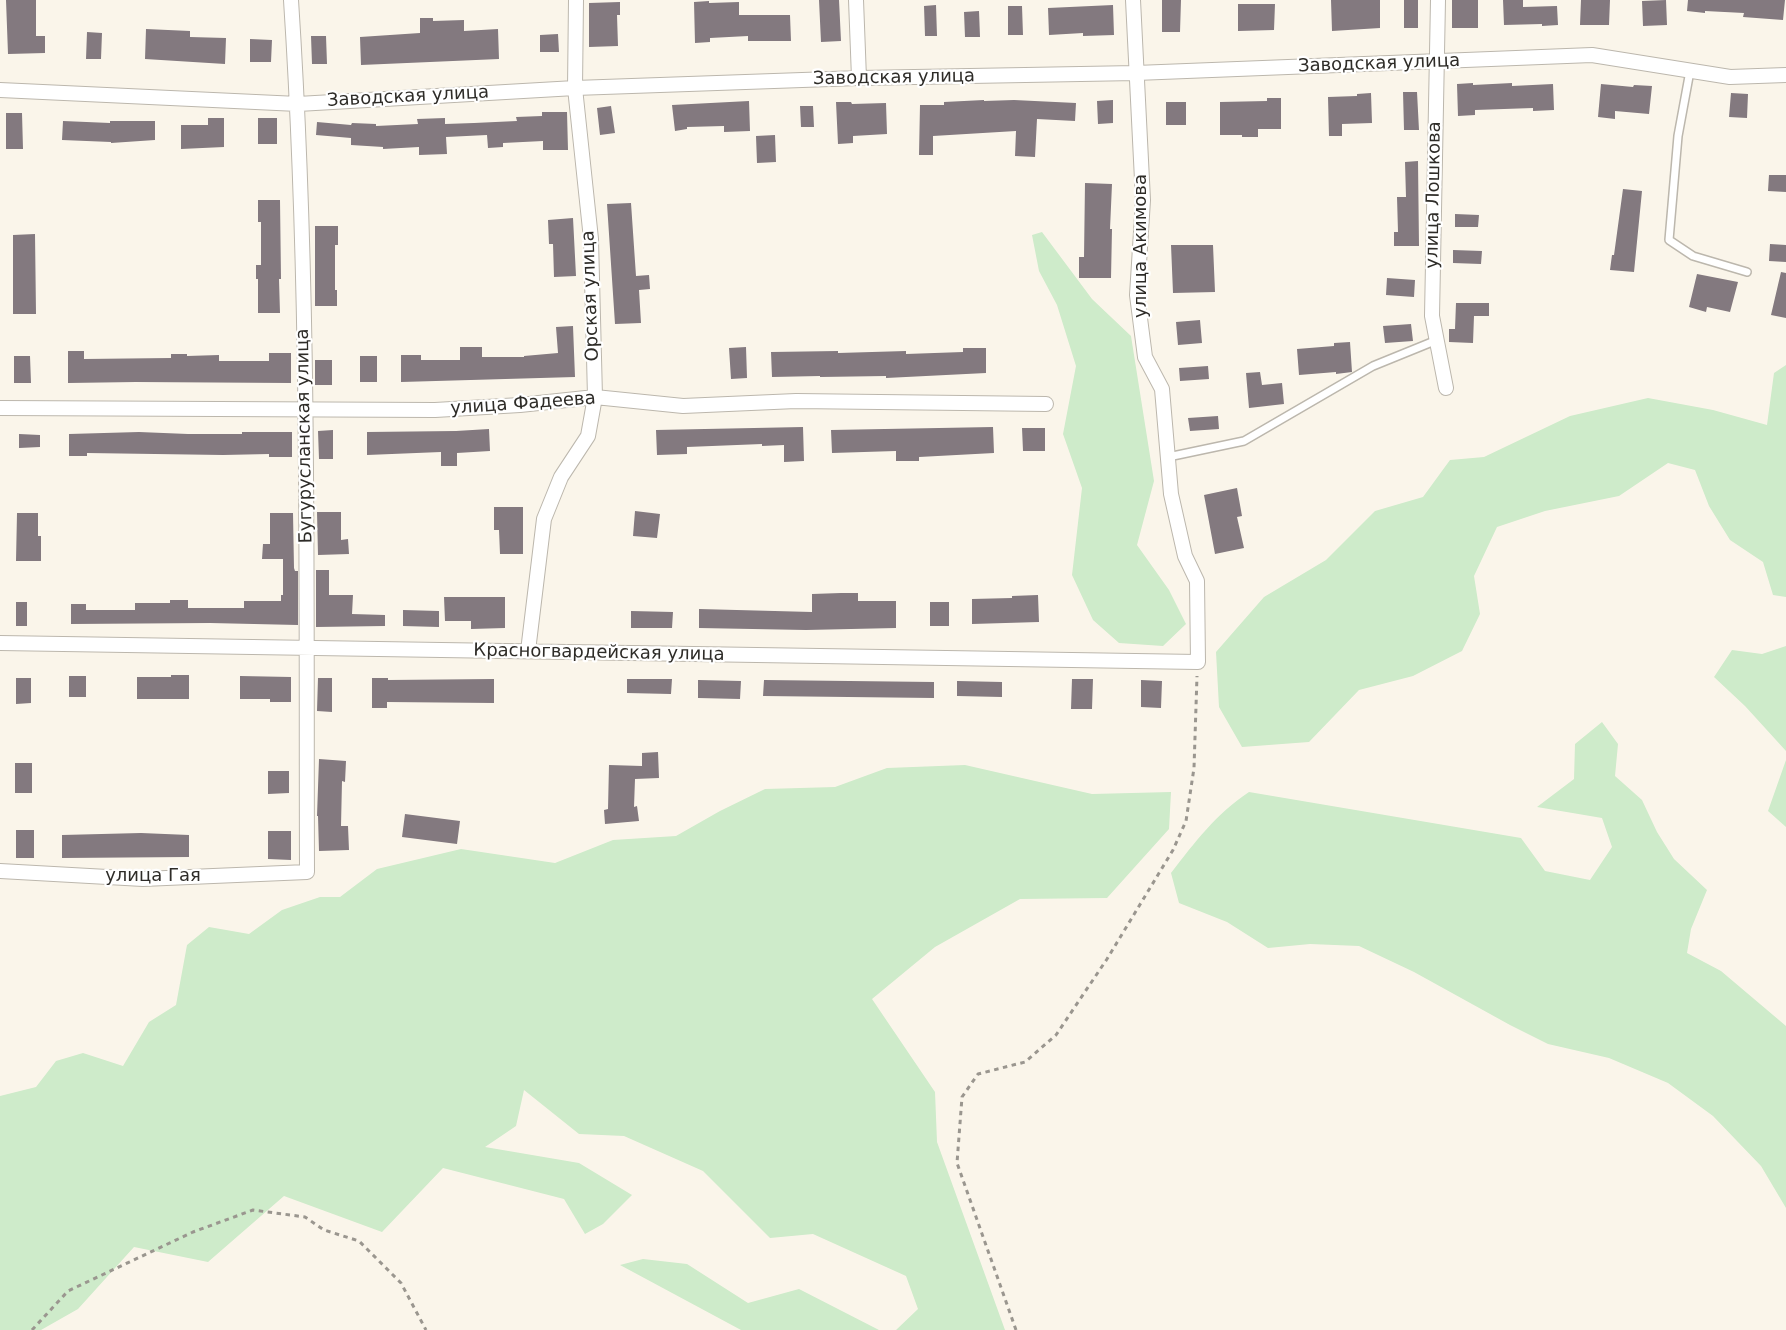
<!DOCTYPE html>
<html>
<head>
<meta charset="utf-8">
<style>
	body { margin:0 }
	canvas { display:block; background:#faf5ea }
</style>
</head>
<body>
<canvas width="1786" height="1330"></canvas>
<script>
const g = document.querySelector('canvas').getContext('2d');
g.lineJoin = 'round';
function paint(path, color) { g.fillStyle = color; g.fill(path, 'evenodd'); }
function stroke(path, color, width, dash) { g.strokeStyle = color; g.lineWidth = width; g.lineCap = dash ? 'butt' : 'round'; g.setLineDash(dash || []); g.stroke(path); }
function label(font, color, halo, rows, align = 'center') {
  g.font = font + ' "DejaVu Sans",sans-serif'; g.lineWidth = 4.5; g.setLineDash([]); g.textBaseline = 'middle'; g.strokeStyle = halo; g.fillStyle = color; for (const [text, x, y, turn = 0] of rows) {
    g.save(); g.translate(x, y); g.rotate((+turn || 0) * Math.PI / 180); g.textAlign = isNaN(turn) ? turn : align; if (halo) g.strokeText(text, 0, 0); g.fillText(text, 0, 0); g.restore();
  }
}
const green = new Path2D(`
	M1042,232L1092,299L1131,336L1154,481L1137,545L1169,590L1186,624L1163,646L1119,643L1093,620L1072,575L1082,488L1063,434L1076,366L1057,305L1039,271L1032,235Z
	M1786,365V597L1773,595L1763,562L1730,540L1709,506L1695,470L1668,463L1619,496L1545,511L1497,527L1474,576L1480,614L1462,651L1413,676L1359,690L1309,742L1242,747L1219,707L1216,652L1264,597L1326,560L1375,511L1423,497L1450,460L1484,457L1570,416L1648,398L1713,410L1767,425L1774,373Z
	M1786,646V751L1745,706L1714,677L1732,650L1762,654Z
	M1602,722L1618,744L1615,776L1642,800L1657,832L1674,859L1707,890L1691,929L1687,953L1721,971L1786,1026V1208L1761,1166L1713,1116L1668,1083L1609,1058L1548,1044L1510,1025L1414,972L1359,946L1310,944L1268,948L1227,922L1179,903L1171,873C1195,842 1216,814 1249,792L1521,838L1545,871L1590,880L1612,847L1602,818L1537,807L1574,779L1575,744Z
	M1786,760V827L1768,811Z
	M965,765L1092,794L1171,792L1169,829L1107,898L1020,899L935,947L872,999L935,1092L937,1142L1005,1330H896L918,1309L906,1276L813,1234L770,1238L703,1171L624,1136L579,1134L524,1090L516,1126L485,1147L579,1163L632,1195L603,1224L585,1234L564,1199L443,1168L382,1232L284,1196L208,1262L134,1247L78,1309L41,1330H0V1096L36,1087L56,1061L83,1053L123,1066L149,1022L176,1005L187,945L209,927L249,934L282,910L320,897H340L377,869L461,849L555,863L613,840L676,836L720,811L765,789L835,787L887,768Z
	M643,1259L687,1264L748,1303L799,1289L879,1330H741L620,1265Z`);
const building = new Path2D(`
	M6,0H36V36H45V53L8,54Z
	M819,0H839L841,41L821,42Z
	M1162,0H1181L1180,32H1162Z
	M1331,0H1380V28L1332,31Z
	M1404,0H1418V28H1404Z
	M1452,0H1478V28H1452Z
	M1503,0H1523V7L1557,6L1558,25L1542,26V24L1504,25Z
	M1581,0H1610L1609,25H1580Z
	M1666,0L1667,25L1643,26L1642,1Z
	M1688,0H1785L1783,20L1743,17L1744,13L1705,11V13L1687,11Z
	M709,1V3L739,2V15H790L791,41H748V36L710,38V42L695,43L694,2Z
	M620,2V15H617L618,46L589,47V3Z
	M1238,4H1275L1274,30L1238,31Z
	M936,5L937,36H925L924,6Z
	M1113,5L1114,35L1083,36V33L1049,35L1048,8Z
	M1008,6H1022L1023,35H1008Z
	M979,11L980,37H965L964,12Z
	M420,18H433V21L464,20V31L498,29L499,59L361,65L360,37L420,33Z
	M146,29L190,31V37L226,38L225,64L145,59Z
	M87,32L102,33L101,59H86Z
	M558,34L559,52H540V35Z
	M311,36H326L327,64H312Z
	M250,39L272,40L271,62H250Z
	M1473,83V85L1512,83V86L1553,84L1554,110L1533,111V108L1475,110V115L1458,116L1457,84Z
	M1601,84L1633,87L1634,85L1652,86L1649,114L1615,111V119L1598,117Z
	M1403,92H1417L1419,130H1404Z
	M1371,93L1372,123L1342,124V136H1329L1328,97L1357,96V94Z
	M1731,93L1748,94L1747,118L1729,117Z
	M1267,98H1281V129H1258V137H1242V135H1220V102L1267,101Z
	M984,100V101L1014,100L1076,103L1075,121L1037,119L1035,157L1015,156L1016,131L933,136V155H919L920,105H944V102Z
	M1113,100V123L1098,124L1097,101Z
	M749,101L750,131L724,132V126L687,127V129L675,131L672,105Z
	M836,102H851L852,104L886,103L887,134L853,136V143L838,144Z
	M1166,102H1186V125H1166Z
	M611,106L615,133L600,135L597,108Z
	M800,106H813L814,127H801Z
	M542,112H567L568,150H543V141L503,143V147L488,148L487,135L446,137L447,154L419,155V147L383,149V147L351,145V138L316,135L317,122L351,125L352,123L376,124V126L418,124L417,119L445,118V124L474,123L517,121L516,117L542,116Z
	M6,113H22L23,149H6Z
	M208,118H224V147L181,149V125H208Z
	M258,118H277V144H258Z
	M63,121L110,123V121H155V140L111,143V142L62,140Z
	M775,135L776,162L757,163L756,136Z
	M1418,161L1419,246H1394V232H1398L1397,197H1406L1405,162Z
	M1769,175H1786V192L1768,191Z
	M1085,183L1112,184L1110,229H1112L1111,278H1079V257H1084Z
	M1623,189L1642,191L1634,272L1610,270L1612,255H1614Z
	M258,200H280L281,279H279L280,313H258V279H256V265H261V222H258Z
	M631,203L636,276L649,275L650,289L639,290L641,323L615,324L607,204Z
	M1455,214L1479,215L1478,227H1455Z
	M573,218L576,276L554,277L553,244H549L548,220Z
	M315,226H338V245H335V290H337V306H315Z
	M35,234L36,314H13V235Z
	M1770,244L1786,245V262L1769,261Z
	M1171,245H1213L1215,292L1173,293Z
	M1453,250L1482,251L1481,264L1453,263Z
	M1781,272L1786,273V318L1771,315Z
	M1697,274L1738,282L1730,312L1707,307L1706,312L1689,307Z
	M1387,278L1415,280L1414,297L1386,295Z
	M1456,303H1489V316H1474L1473,343L1449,342V329H1455Z
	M1200,320L1202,343L1178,345L1176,322Z
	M1411,324L1413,341L1385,343L1383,326Z
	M573,326L575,377L401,382V355H421V360H460V347H482V357H524V356L558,353L556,327Z
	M1350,342L1352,372L1336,374V372L1299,375L1297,349L1334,346V343Z
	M746,347L747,378L731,379L729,348Z
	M963,348H986V373L886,378V376L820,377V376L772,377L771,352L838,351V353L906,351V354L963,352Z
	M68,351H84V359L171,358V354H187V356L219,355V361H269V353H291V383L136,382L68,383Z
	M14,356H30L31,383H14Z
	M360,356H377V382H360Z
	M315,360H332V385H315Z
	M1208,366L1209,379L1180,381L1179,368Z
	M1260,372L1262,385L1282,383L1284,404L1249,408L1246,373Z
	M1218,416L1219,429L1190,431L1188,418Z
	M803,427L804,461L784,462V445L762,446V444L687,447V454L657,455L656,430Z
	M993,427L994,453L919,457V461H896V451L832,453L831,430Z
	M1022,428H1045V451H1023Z
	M489,429L490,451L457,453V466H441V452L367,455V432L456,431Z
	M333,430V459H319L318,431Z
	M139,432L188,434H242V432H292V457H269V454L223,455L87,453V456H69V434Z
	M19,434L40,435V447L19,448Z
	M1237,488L1242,516L1237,517L1244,548L1215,554L1204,495Z
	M494,507H523V554H500L499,530H494Z
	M635,511L660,514L657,538L633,536Z
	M317,512H341V540L348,539L349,554L318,555Z
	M17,513H38V536H41V561H16Z
	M270,513H293L294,568L295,571H298V625L210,623L71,624V604H86V610H135V603H170V600H188V608H244V601H281V595H283V559H262L263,544H270Z
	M316,570H329V595H353L352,614L385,615V626L316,627Z
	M841,593H858V601H896V628L806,630L699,628V609L812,612V594Z
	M1038,595L1039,622L972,624V599L1012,598V596Z
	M444,597H505V628L471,629V621H445Z
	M16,602H27V626H16Z
	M930,602H949V626H930Z
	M403,610L439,611V627L403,626Z
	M631,611L673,612L672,628H631Z
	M171,675H189V699H137V677H171Z
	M69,676H86V697H69Z
	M240,676L291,677V702H270V699H240Z
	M16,678H31V703L16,704Z
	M318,678H332V712L317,711Z
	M372,678H388V680L494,679V703L387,702V708H372Z
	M627,679H672L671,694L627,693Z
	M1072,679H1093L1092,709H1071Z
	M698,680L741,681L740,699L698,698Z
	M764,680L934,682V698L763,696Z
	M1141,680L1162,681L1161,708L1141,707Z
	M957,681L1002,682V697L957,696Z
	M658,752L659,778L635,779L634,807L637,806L639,821L605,824L604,810L608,809L609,765L642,766V753Z
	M319,759L346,761L345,782L342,781L341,826H348L349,850L319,851L318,816H317Z
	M15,763H32V793H15Z
	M268,771H289V793L268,794Z
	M405,814L460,821L457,844L402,837Z
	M16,830H34V858H16Z
	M268,831H291V860L268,859Z
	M141,833L189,835V857L62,858V835Z`);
const path = new Path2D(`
	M32,1330L68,1291L193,1232L253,1210L305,1217L324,1230L359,1241L401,1283L426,1330
	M1016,1330L957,1163L962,1097L978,1074L1025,1062L1056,1035L1107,959L1173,850L1186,821L1194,768L1197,676`);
const service = new Path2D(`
	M1690,71L1678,136L1669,240L1693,256L1747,272
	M1168,457L1244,441L1373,366L1437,340`);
const minor = new Path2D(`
	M856,0L859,78
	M1438,0L1432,316L1446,388
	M0,90L298,104L575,88L859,78L1136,73L1592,55L1730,77L1786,75
	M0,408L435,410L520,405L595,397L683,406L796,401L1046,404
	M0,643L1198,662L1197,581L1185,556L1171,494L1162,389L1145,357L1137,295L1143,200L1133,0
	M528,651L544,519L561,477L588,436L595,397L591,239L575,88L576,0
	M0,871L143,879L307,872C306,581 310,290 291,0`);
const streetNames = [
	["Заводская улица",1379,64,-2],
	["Заводская улица",894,78,-1],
	["Заводская улица",408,97,-3],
	["улица Лошкова",1434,195,-89],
	["улица Акимова",1141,246,-90],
	["Орская улица",591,296,-92],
	["улица Фадеева",523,404,-4],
	["Бугурусланская улица",305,436,-91],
	["Красногвардейская улица",599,653,1],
	["улица Гая",153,876]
];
paint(green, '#ceebca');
paint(building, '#83797f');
stroke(service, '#bcb7ad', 10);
stroke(minor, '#bcb7ad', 16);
stroke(path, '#9a968f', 3, [4.5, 4.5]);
stroke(service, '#fff', 7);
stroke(minor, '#fff', 14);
label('18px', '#2e2c28', '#fff', streetNames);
</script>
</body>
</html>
